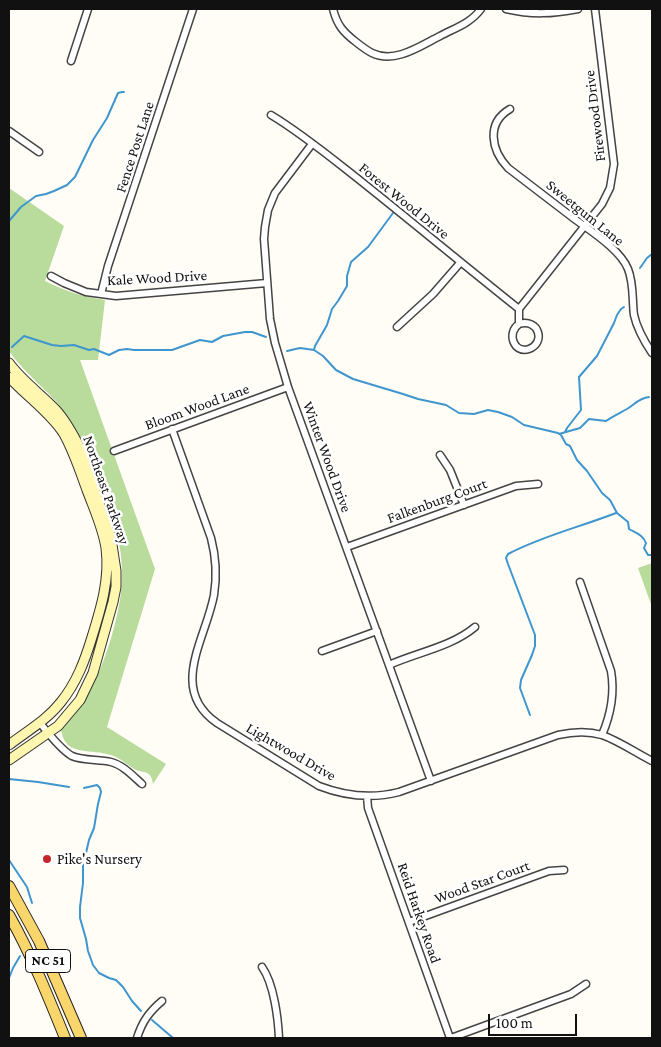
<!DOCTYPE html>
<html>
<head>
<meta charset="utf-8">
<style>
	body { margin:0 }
	#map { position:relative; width:661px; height:1047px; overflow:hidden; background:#fffdf5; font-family:"Crimson Pro",serif }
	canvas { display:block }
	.frame { position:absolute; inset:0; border:10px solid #111; pointer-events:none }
	.scale { position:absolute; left:488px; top:1014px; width:89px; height:22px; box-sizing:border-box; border:2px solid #111; border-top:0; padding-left:6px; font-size:15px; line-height:18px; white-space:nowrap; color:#111; -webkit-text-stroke:4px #fff; paint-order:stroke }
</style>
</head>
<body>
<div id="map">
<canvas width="661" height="1047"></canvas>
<div class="frame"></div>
<div class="scale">100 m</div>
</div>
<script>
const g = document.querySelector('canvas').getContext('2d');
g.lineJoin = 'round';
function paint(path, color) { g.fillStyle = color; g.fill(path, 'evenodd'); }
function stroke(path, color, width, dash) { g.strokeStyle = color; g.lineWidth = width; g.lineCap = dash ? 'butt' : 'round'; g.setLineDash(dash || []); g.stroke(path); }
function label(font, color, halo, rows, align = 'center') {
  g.font = font + ' "Crimson Pro",serif'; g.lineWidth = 5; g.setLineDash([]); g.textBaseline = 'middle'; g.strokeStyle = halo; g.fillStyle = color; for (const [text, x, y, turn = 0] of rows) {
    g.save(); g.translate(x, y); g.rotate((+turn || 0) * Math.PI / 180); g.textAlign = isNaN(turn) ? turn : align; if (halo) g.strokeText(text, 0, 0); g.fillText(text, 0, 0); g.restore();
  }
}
const forest = new Path2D(`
	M9,188L64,226L45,281C67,292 82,296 105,300L98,360H80L155,569L107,727L166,764L153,784C151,769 144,774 134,769C125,763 118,756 107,754C88,749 64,756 61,729C67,722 73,716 79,709C100,680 117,627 121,592C123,575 122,555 118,539C114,521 107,505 101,488C91,460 81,434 63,410C47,389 24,373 9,351Z
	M652,563V607L638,568Z`);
const stream = new Path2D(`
	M9,221L21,207L36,196L46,194L54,191L67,185L75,177L93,140L107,118L118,93L122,92H124
	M640,268L647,258L652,254
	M12,347L24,336L52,345L61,346L74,345L89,350L94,349L109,355L119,350L127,349L134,350H172L200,340L212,342L223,336L245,332H252L266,337
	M314,350L315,346L327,325L332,309L338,301L347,286V276L351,262L368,247L393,213
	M287,351L300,348L314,350L323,356L336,370L353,379L403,394L418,399L446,405L459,413L474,414L488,410L498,412L512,417L524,425L558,433L561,435L566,444L570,446L577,460L587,471L602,493L610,500L617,513L628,522L629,529C636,533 643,535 646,543L644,548L648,555H652
	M565,432L567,428L581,410L579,377L597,356L614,323L617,315L621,309L624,307
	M559,434L580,428L589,419L606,421C613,416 620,413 627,409C635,404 639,398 649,397
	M530,715L520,688L521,680L532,655L535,646V635L508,564L506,558L508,554C542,536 580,527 616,513
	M9,779L38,782L69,787
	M84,788L97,785L100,788L101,792L98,804L94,828L89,840L83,866V883L80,907V918L86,939L88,951L93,965L99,973L109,978L116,980L123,987L132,1001L141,1011
	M9,860L27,887L32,903
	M9,978L13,968L20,956
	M152,1020L173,1038`);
const street = new Path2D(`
	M333,9C337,25 343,32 356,42C361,46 366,50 372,53C395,64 420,46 440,36C455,28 471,23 481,9
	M506,9C532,15 552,14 578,9
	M71,61L88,9
	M510,109C486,123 491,150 508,168C529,184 551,201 572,217C589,230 620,249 628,269C634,284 632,300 634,315C637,329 644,341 652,353
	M271,115C301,133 329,156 357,178C411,221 465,266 519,309
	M9,131L39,152
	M312,144L275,193L268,210L265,227L264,239L270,319L275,343L288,387L431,781
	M51,276L64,283L86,292L116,296L267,283
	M101,294L108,266L193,9
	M519,309L602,204L610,188L614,164L595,9
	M519,309V324C506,333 514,354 529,349C546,343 539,318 519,324
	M397,327L433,294L460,263
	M172,429L211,538C216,557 217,576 214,595C206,639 168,689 217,723L319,786C345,796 372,799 399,792L558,735C572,732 588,731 602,735C619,741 636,753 652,761
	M114,451L288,387
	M440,455L450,470L464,505
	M347,547L516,486L538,484
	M580,582L611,671C615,694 611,714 602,735
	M322,651L377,631
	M389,665C418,652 451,647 475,627
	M40,723C48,733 61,750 72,756C84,761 99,759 111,762C123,765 133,776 142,784
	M367,796L368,808L450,1038
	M409,922L549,871L564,870
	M262,967C274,984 278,1018 279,1038
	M137,1038C142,1022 149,1012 162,1001
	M451,1038L571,994L586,984`);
const secondary = new Path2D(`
	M9,363C22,381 41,394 56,410C66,421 74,436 81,450L111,538L116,571V587L113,602L93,673L80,700L58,726L9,760
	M9,377C26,396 50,412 64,434C74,452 80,471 87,490C94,509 103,528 106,548C110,579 101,608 92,637C85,660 77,682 61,702C47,720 27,731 9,745`);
const primary = new Path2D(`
	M9,886L39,941L81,1038
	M9,915C31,954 48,996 65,1038`);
const markers = [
	[47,859,5,"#c4262e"]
];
const shields = [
	[48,961,45]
];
const shieldNames = [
	["NC 51",48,961]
];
const streetNames = [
	["Firewood Drive",595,116,-97],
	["Fence Post Lane",135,147,-72],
	["Forest Wood Drive",404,201,39],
	["Sweetgum Lane",585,213,39],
	["Kale Wood Drive",157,278,-3],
	["Bloom Wood Lane",197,407,-20],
	["Winter Wood Drive",327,457,70],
	["Northeast Parkway",106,490,71],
	["Falkenburg Court",437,501,-20],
	["Lightwood Drive",291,752,30],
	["Wood Star Court",482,882,-20],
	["Reid Harkey Road",419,913,71]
];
const poiNames = [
	["Pike's Nursery",57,859]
];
paint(forest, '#b9dc9c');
stroke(stream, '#3f96cf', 2);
stroke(street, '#444', 9);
stroke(secondary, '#333', 11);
stroke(primary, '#222', 12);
stroke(street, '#fff', 6);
stroke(secondary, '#fff6b0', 9);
stroke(primary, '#f9d66b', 10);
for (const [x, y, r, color] of markers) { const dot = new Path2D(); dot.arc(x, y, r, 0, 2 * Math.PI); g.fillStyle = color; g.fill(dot); stroke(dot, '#fff', 2); }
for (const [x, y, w] of shields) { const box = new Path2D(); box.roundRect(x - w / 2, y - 11.5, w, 23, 4); g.fillStyle = '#fff'; g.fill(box); stroke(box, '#111', 1); }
label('bold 14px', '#111', null, shieldNames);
label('15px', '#111', '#fff', streetNames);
label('15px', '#111', '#fff', poiNames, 'left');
</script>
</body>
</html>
